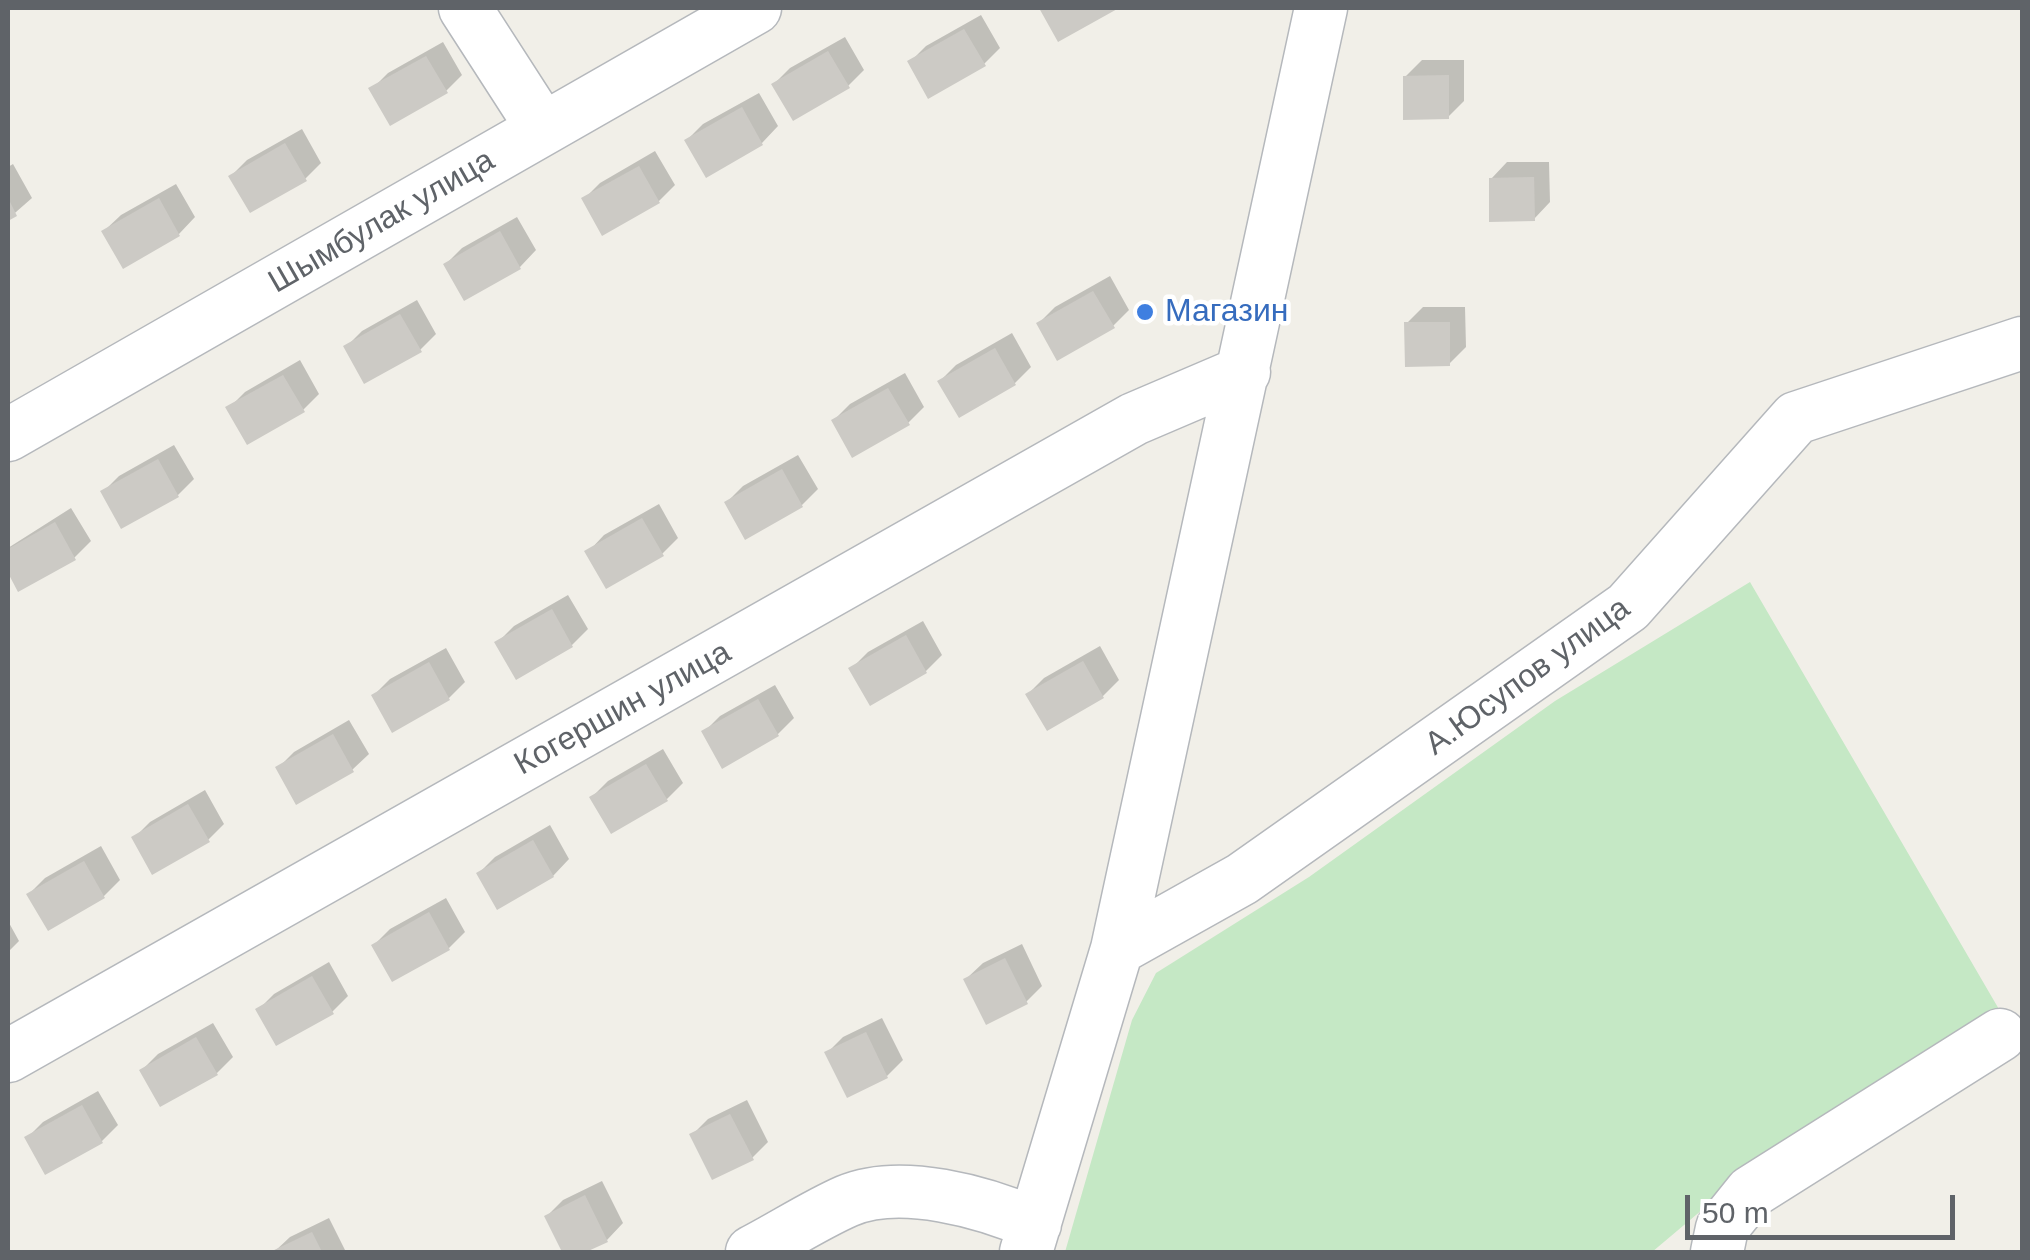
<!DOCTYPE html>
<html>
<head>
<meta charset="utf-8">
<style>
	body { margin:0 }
	#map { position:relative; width:2030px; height:1260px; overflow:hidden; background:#f1efe8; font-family:Arial,sans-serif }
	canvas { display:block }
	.frame { position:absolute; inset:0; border:10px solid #5f6368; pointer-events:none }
	.scale { position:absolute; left:1685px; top:1195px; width:270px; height:45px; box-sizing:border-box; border:5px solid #5f6368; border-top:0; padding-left:12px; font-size:30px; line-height:35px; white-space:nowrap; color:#5f6368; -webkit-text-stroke:8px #fff; paint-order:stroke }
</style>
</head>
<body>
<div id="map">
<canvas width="2030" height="1260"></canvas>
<div class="frame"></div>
<div class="scale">50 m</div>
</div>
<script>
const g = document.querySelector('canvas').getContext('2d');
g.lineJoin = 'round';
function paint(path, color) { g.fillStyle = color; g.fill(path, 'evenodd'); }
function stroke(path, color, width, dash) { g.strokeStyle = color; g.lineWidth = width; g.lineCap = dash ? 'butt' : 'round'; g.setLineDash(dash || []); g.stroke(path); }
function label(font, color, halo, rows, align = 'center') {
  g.font = font + ' Arial,sans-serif'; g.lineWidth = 9; g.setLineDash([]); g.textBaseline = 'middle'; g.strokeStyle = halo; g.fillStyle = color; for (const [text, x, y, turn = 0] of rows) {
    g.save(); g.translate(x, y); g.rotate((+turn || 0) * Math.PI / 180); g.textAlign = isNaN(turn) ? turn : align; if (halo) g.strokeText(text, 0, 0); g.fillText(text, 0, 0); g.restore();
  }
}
const green = new Path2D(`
	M1750,582L2000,1011L1778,1146L1652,1252H1065L1132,1020L1156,973L1309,877L1555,701Z`);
const shadow = new Path2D(`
	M981,15L1000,48L984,64L910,62L926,46Z
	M845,37L864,70L848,86L774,84L790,68Z
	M443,42L462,75L446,91L372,89L388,73Z
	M1422,60H1464V101L1448,117L1405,77Z
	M759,93L778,126L762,143L706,174L687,140L703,124Z
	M302,129L321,163L305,179L231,176L247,160Z
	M655,151L675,185L659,201L584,199L600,183Z
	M1507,162H1549L1550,202L1534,219L1491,179Z
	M13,164L32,198L8,219V167Z
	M176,184L195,217L179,234L124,265L104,231L121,215Z
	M517,217L536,250L520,267L465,298L446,264L462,248Z
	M1110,276L1129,310L1113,326L1039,323L1055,307Z
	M417,300L436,334L420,350L346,347L362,331Z
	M1423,307H1465L1466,347L1449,364L1407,323Z
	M1012,333L1031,367L1015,383L940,381L956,365Z
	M300,360L319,394L303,410L229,408L245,392Z
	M905,373L924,407L908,423L834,420L850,404Z
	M174,445L194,479L178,495L103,492L119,476Z
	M798,455L818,489L802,505L727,502L743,486Z
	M659,504L678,538L662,554L588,552L604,535Z
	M71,508L91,541L74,558L19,588L8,568V548Z
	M568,595L588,629L572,645L497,643L514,626Z
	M923,621L942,655L926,671L852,668L868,652Z
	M1100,646L1119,680L1103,696L1028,694L1044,678Z
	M446,648L465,682L449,698L374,695L390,679Z
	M775,685L794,718L778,734L704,732L720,716Z
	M349,720L369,754L352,770L278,768L294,752Z
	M663,749L683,783L667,799L592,797L608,781Z
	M205,790L224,824L208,840L134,838L150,822Z
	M550,825L569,859L553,876L479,873L495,857Z
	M101,846L120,880L104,896L29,894L45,878Z
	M446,898L465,932L449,948L374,945L390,929Z
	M8,921L19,941L8,952Z
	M1022,944L1042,986L1026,1002L966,979L983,963Z
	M329,962L348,996L332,1012L258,1010L274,994Z
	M882,1018L903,1060L887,1076L827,1053L843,1037Z
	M213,1023L233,1057L217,1073L142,1070L158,1054Z
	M98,1091L118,1125L102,1141L27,1138L43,1122Z
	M747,1100L768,1142L752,1158L692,1135L708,1119Z
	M602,1181L623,1223L607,1240L580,1252H565L547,1216L563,1200Z
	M329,1218L346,1252H274L290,1237Z`);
const building = new Path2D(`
	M1039,8H1119L1058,42Z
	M964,29L986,66L928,99L907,61Z
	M828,51L850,88L793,121L771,84Z
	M426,56L448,93L390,126L368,88Z
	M1449,75V119L1403,120V76Z
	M742,107L763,145L706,178L684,140Z
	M285,143L307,181L250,213L228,176Z
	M639,166L660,203L602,236L581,198Z
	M1534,177L1535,221L1489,222V178Z
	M8,198L17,216L8,221Z
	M159,198L180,236L123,269L101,231Z
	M500,231L521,269L464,301L443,264Z
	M1093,291L1115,328L1057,361L1036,323Z
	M400,314L422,352L364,384L343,346Z
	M1404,322H1450V366L1405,367Z
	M995,348L1016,385L959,418L937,381Z
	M283,375L305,412L247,445L225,407Z
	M888,388L910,425L852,458L831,420Z
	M158,459L179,497L121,529L100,491Z
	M782,469L803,507L745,540L724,502Z
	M642,518L664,556L606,589L584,551Z
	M55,522L76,560L18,592L8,573V549Z
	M552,609L573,647L516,680L494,642Z
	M906,635L927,673L870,706L848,668Z
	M1083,661L1104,698L1047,731L1025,694Z
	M429,662L450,700L392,733L371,695Z
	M758,699L779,736L722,769L701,731Z
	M333,734L354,772L296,805L275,767Z
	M646,764L668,801L611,834L589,797Z
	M188,804L210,842L152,875L131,837Z
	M533,840L554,877L497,910L476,873Z
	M84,861L105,898L48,931L26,894Z
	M429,912L450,950L392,982L371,945Z
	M1005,958L1028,1004L986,1025L963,979Z
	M312,976L334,1014L276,1046L255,1009Z
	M866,1032L888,1078L847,1098L824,1052Z
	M196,1037L218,1075L160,1107L139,1070Z
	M82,1105L103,1143L45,1175L24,1137Z
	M730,1114L754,1160L712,1180L689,1134Z
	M585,1195L608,1242L586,1252H562L544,1216Z
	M312,1232L322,1252H270Z`);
const minor = new Path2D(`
	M465,8L543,129
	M8,435L755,8
	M1117,949L1242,879L1628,607L1796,418L2022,343
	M8,1056L1134,419L1244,372
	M752,1252C783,1236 815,1215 847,1201C901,1178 984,1202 1035,1224
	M1026,1252L1117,949L1321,8
	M1717,1252L1722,1228L1751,1192L2000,1035`);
const markers = [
	[1145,312,10,"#3f7fe0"]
];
const streetNames = [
	["Шымбулак улица",382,222,-30],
	["А.Юсупов улица",1528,677,-36],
	["Когершин улица",623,709,-29]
];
const shopNames = [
	["Магазин",1165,312]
];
paint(green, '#c5e8c5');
paint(shadow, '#0003');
paint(building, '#cccac5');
stroke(minor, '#b5b8bc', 55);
stroke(minor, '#fff', 52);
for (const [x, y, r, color] of markers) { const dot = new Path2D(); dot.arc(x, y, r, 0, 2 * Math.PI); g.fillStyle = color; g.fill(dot); stroke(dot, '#fff', 4); }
label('32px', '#5f6368', '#fff', streetNames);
label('32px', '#366cbe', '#fff', shopNames, 'left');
</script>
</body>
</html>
